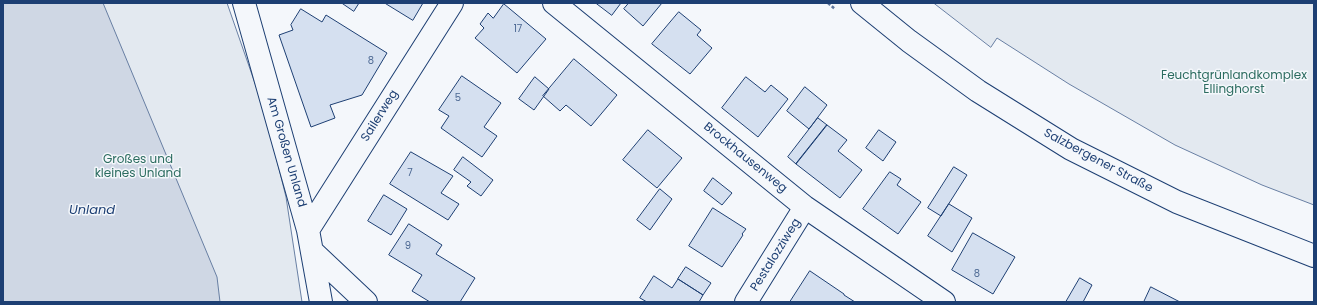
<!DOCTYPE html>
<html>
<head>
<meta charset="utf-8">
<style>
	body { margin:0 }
	#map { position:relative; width:1317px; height:305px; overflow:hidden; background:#f4f7fb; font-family:Poppins,sans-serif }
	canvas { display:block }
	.frame { position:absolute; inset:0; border:4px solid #1d3f73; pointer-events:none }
</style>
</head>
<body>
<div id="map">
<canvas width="1317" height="305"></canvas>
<div class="frame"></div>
</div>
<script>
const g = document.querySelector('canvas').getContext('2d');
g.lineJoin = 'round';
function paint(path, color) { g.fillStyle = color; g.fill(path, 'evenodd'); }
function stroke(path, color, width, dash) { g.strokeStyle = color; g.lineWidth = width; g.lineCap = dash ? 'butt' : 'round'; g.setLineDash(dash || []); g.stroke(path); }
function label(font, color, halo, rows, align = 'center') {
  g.font = font + ' Poppins,sans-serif'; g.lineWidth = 3; g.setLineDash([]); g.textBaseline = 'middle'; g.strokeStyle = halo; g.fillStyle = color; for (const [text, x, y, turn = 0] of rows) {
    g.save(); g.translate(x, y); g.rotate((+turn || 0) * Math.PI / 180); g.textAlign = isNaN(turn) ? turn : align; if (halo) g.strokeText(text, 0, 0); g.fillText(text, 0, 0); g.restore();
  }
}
const green = new Path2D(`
	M3,3H227L265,112L286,197L302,302H3Z
	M934,3H1314V205L1262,185L1175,145L1069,84L997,38L991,47Z`);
const water = new Path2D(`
	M3,3H103L217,277L220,302H3Z`);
const building = new Path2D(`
	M342,3H359L354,11Z
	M385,3H423L413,20Z
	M596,3H621L612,15Z
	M629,3H662L643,26L624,9Z
	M504,4L546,39L517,73L475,38L484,28L480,24L488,13L493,18Z
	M301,9L322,22L326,15L387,53L362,95L330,105L335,118L311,127L279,35L293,30L291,25Z
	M679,12L701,30L697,35L712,48L690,74L652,44Z
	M574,59L617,95L591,126L566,105L560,111L543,96Z
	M462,76L501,103L484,127L497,136L482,157L441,128L449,116L439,110Z
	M535,77L549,89L534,110L519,99Z
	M746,77L765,92L771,85L788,99L758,137L722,108Z
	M805,87L827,105L809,129L787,111Z
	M818,118L827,125L796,164L788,157Z
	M827,125L847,140L838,151L862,170L840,198L796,164Z
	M648,130L682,158L657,188L623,160Z
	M879,130L896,142L883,161L866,148Z
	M411,152L453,176L441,193L459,204L448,220L390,184Z
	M463,157L493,180L481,196L467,186L471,182L454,170Z
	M954,167L967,175L941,216L928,208Z
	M890,172L901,179L897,185L921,202L898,234L863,209Z
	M713,178L732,193L722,205L704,191Z
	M660,189L672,199L650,230L637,220Z
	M384,195L407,209L391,235L368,221Z
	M949,204L972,218L952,252L928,236Z
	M713,208L746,229L742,234L743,235L722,267L689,246Z
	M409,224L442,245L436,254L475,278L460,302H430L412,291L422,275L389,255Z
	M973,233L1015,257L993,294L952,270Z
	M686,267L711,283L703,295L678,279Z
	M810,271L844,294V295L855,302H790Z
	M654,276L672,288L678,279L703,295L699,302H647L640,298Z
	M1080,278L1092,285L1083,302H1066Z
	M1151,287L1180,302H1144Z`);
const path = new Path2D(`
	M828,3L835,9`);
const minor = new Path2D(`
	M244,3L308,230L321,302
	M554,3L805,207L944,302
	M308,230L452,3
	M313,252L366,302
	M746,302L805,207`);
const primary = new Path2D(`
	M862,3L909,41L978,91L1071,149L1177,202L1314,256`);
const numberNames = [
	["17",518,29],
	["8",371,61],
	["5",458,98],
	["7",410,173],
	["9",408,246],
	["8",977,274]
];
const parkNames = [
	["Feuchtgrünlandkomplex",1234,76],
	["Ellinghorst",1234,90],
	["Großes und",138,160],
	["kleines Unland",138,174]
];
const streetNames = [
	["Sailerweg",380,116,-58],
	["Am Großen Unland",286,152,74],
	["Brockhausenweg",745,158,39],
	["Salzbergener Straße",1098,161,28],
	["Pestalozziweg",776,255,-58]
];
const waterNames = [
	["Unland",92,211]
];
paint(green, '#e3e9f0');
stroke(green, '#687fa3', 1);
paint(water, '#cfd7e4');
stroke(water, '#687fa3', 1);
paint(building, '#d5e0f0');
stroke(building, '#1d3f73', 1);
stroke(minor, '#1d3f73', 24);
stroke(primary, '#1d3f73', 24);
stroke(path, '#5e769c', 2.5, [3, 2]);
stroke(minor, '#f4f7fb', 22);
stroke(primary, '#f4f7fb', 22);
label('10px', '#4b6792', null, numberNames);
label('12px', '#2c6c60', '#f4f7fb', parkNames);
label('12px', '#1d3f73', '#f4f7fb', streetNames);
label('italic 13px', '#1d3f73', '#f4f7fb', waterNames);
</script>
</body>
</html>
